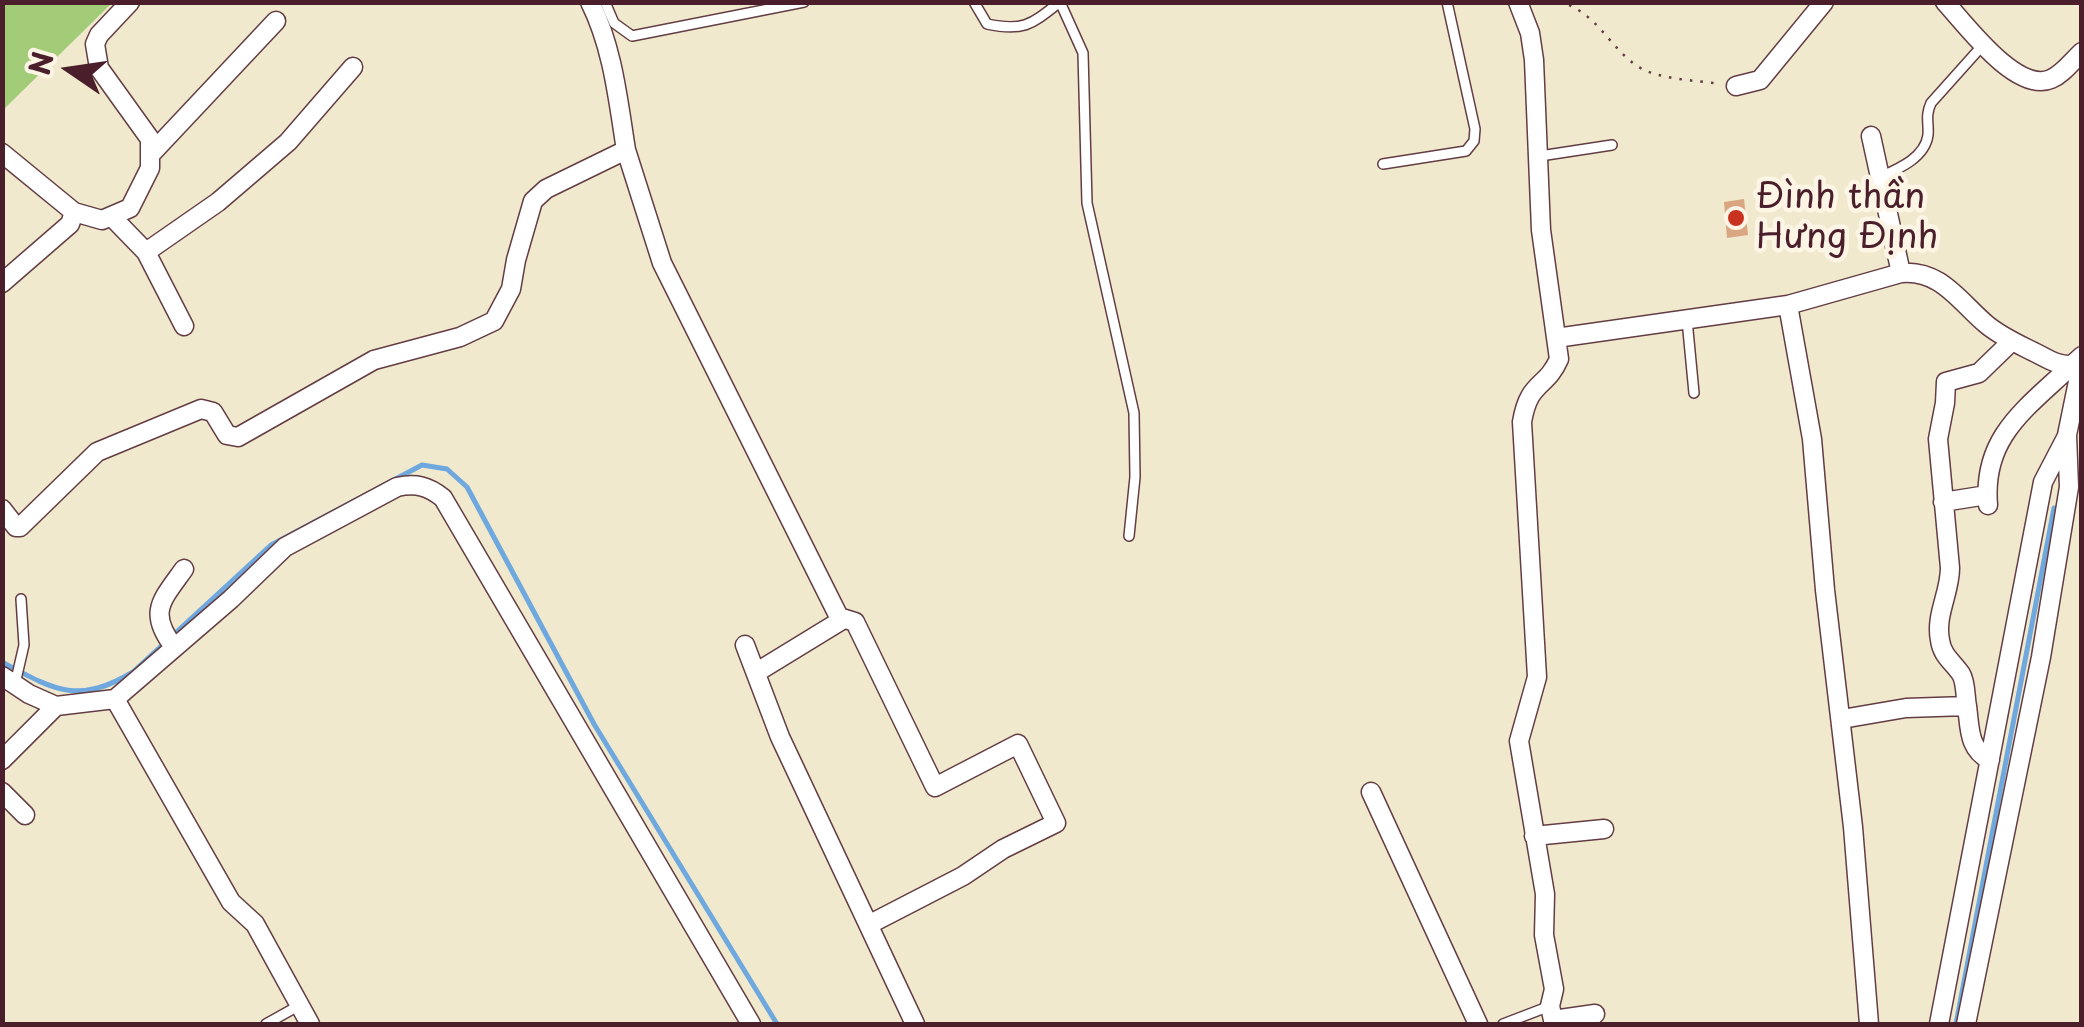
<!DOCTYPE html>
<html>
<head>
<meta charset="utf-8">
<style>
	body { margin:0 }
	#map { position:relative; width:2084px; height:1027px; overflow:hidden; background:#f0e9cd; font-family:"Playpen Sans",sans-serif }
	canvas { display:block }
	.frame { position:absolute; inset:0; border:5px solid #4a1f2b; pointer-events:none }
	.north { position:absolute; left:20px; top:20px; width:100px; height:100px; -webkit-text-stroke:8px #fcf5e5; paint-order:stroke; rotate:283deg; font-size:28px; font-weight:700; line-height:40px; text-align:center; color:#4a1f2b }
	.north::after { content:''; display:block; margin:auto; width:35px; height:45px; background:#4a1f2b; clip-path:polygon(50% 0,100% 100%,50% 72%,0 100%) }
</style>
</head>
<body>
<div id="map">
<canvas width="2084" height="1027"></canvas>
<div class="frame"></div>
<div class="north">N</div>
</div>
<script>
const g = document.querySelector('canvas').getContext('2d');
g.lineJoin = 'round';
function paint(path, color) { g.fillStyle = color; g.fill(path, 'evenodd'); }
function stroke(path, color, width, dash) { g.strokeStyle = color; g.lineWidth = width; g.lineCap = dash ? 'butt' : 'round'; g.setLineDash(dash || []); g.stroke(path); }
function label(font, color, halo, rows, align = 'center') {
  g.font = font + ' "Playpen Sans",sans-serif'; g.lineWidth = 9; g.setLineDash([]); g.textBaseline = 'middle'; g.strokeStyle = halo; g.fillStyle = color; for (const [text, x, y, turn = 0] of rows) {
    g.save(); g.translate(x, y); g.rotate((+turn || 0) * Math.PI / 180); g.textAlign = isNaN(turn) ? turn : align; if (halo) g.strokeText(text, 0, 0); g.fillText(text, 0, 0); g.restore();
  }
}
const green = new Path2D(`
	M3,2H112V3L3,110Z`);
const stream = new Path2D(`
	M2,662C54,690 78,705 133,672L271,545L422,465L447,469L467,487L594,724L777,1024
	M1956,1024L2054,508`);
const building = new Path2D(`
	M1744,199L1748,235L1727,238L1724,202Z`);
const path = new Path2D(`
	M1559,2C1595,10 1609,47 1637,66C1659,80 1695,80 1721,84`);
const service = new Path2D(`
	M605,2L614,23L632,36L804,2
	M974,2L987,24C1024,32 1032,24 1060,2
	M1060,2L1083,53L1087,203L1134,413L1135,477L1129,536
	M1540,156L1612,145
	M1383,164L1466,151L1474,141L1475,129L1447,2
	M1880,177C1898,169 1925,158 1928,135C1929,123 1925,116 1931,103L1982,46
	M1687,320L1694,393
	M15,684L24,645L21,599
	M266,1024L300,1005
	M1503,1024L1550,1006`);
const minor = new Path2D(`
	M1518,2L1530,33L1534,60L1541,230L1559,359C1546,389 1529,380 1522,422L1537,677L1519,741L1545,894L1544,935L1554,989L1550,1006L1553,1020L1595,1014
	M1945,2C1966,25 2017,94 2051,79C2063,74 2072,61 2082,52
	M1736,86L1760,80L1824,2
	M1871,136L1901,273
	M626,150L662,263L839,617L855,622L935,787L1018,744L1056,823L1003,849L963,876L870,924
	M2,153L74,212L70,224L2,283
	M150,155L276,21
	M74,212L102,220L130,208L150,168V139L99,68L95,44L99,35L130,2
	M111,216L146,252L218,202L288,142L353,67
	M146,252L184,326
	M1788,305L1812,439L1825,590L1853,827L1869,1024
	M1556,338L1788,305L1901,273C1940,269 1959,301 1986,324C2000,336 2018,344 2034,352C2047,358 2057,366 2072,365L2082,356
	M1943,502L1987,495
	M1988,505C1982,436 2027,408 2072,365
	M2,509L16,527H20L97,452L201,409L213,412L227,435L238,437L374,360L460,337L494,321L511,289L516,260L533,201L546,189L626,150C618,100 613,48 590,2
	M745,645L780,737L915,1024
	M174,647C147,612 162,600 184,569
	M757,672L842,620
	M2,676L29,694L56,706L115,699L231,599L285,547L397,487C416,483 428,486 443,498L751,1024
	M115,699L231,902L255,924L310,1024
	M1967,706C1970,728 1968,749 1990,760
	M1842,719L1906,708L1967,706C1965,696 1966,682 1961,674C1953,662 1942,656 1940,640C1935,615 1950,593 1950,568L1938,439L1945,403L1946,382L1979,373L2012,341
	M2,760L56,706
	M2,792L25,815
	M1371,792L1478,1024
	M1534,836L1604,829
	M1939,1024L2043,482L2067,436
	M1966,1024L2041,657L2069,487L2067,435L2082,362`);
const markers = [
	[1736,218,10,"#c8321e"]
];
const poiNames = [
	["Đình thần",1756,198],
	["Hưng Định",1756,238]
];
paint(green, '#a3cc78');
stroke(stream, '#6fa8de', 5);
paint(building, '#d9a681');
stroke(service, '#633d43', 12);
stroke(minor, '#633d43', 21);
stroke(path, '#633d43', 2.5, [2.5, 8]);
stroke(service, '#fff', 9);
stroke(minor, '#fff', 18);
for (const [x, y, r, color] of markers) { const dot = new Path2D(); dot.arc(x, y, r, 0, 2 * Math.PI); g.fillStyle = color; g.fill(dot); stroke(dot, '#fcf5e5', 4); }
label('35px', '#4a1f2b', '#fcf5e5', poiNames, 'left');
</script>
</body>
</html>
